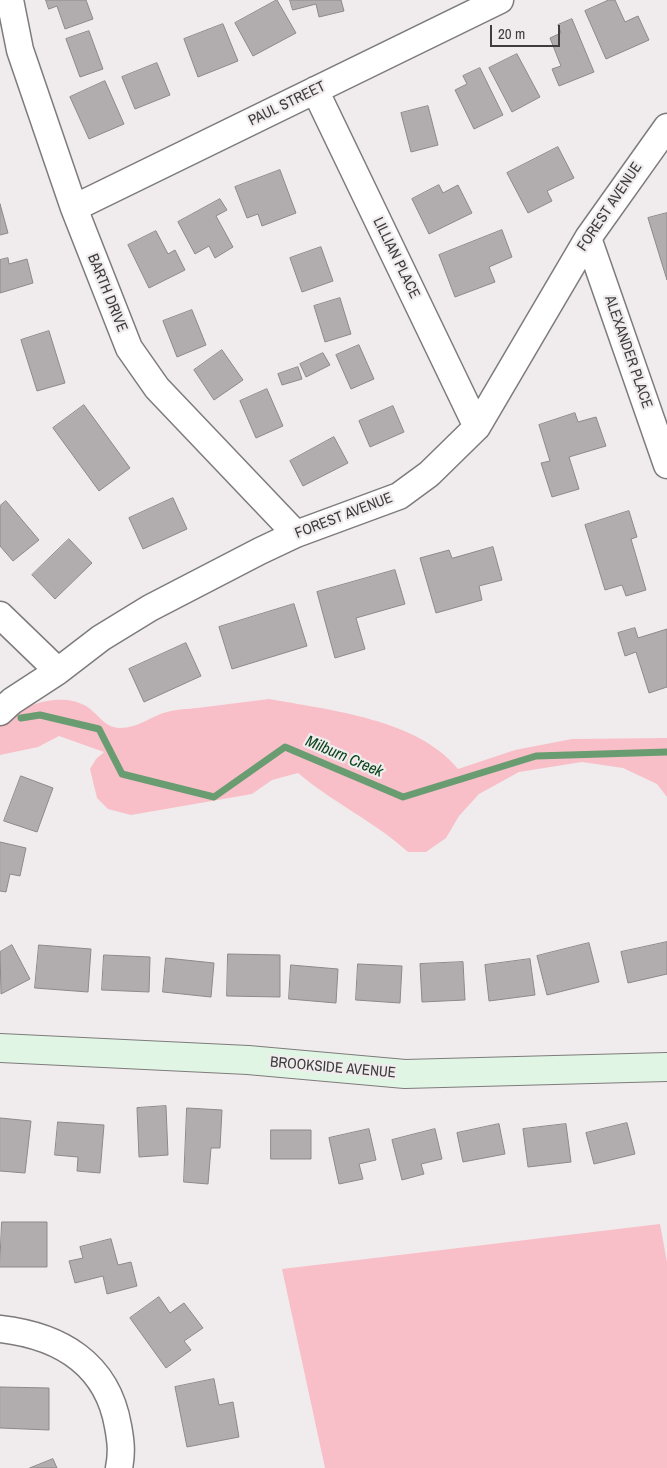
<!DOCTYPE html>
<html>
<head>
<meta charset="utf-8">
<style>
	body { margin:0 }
	#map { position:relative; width:667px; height:1468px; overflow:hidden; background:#f0eced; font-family:"Archivo Narrow",sans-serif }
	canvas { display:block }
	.scale { position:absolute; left:490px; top:25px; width:70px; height:22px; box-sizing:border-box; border:2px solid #3e3c3d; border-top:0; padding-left:6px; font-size:15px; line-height:18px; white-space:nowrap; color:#3e3c3d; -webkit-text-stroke:4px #f0eced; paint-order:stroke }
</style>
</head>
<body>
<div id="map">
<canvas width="667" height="1468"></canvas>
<div class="scale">20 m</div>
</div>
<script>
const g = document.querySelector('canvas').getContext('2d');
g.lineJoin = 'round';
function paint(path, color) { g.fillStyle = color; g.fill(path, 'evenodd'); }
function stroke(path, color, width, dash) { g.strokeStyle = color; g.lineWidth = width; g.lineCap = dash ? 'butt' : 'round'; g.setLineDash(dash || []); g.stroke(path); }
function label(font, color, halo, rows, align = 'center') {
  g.font = font + ' "Archivo Narrow",sans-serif'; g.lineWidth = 4.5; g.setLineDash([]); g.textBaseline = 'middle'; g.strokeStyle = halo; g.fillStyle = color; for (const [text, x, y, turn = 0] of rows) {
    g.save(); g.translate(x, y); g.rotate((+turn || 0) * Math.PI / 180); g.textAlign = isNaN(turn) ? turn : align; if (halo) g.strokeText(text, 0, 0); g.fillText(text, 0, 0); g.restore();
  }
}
const green = new Path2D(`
	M269,699C329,710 418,719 458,769L515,750L572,739L667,738V797L657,784L623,768L582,762L519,772L479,794L459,816L446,838L426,852H408C375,822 332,802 298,773L272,780L252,794L131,815L108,809L97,798L90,769L96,759L104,752L59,736L38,747L0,755V721C23,706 59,691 86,706C98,713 104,728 120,728C139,728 151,716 167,712C177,709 188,709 197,708C221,705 245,702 269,699Z
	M660,1224L667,1262V1468H325L282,1269Z`);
const stream = new Path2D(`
	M21,718L40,715L99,729L122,774L214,797L285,747L403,797L536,756L667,752`);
const building = new Path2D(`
	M46,0H86L93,19L65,29L57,6L49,9Z
	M277,0L296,33L253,56L235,23Z
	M290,0H341L344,11L319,17L316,4L293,10Z
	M609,0H615L625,22L638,16L649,40L606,59L585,11Z
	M572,19L594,72L559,86L552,69L561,66L550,38L561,33L558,25Z
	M223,24L238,61L198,77L184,39Z
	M89,31L103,69L80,77L66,39Z
	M517,54L540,97L512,112L489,68Z
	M157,63L170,95L135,109L122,77Z
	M480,68L503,115L474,129L455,90L467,84L463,76Z
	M105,81L124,124L89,139L70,97Z
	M428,106L438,145L411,152L401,113Z
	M558,147L574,178L547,191L552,201L528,213L507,173Z
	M280,170L296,213L262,226L258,214L247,218L235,187Z
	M439,185L443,193L458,185L472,213L429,234L412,199Z
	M220,199L227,210L216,216L233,247L215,258L209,246L195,254L178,222Z
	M0,204L8,233L0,235Z
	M667,213V280L648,218Z
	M502,230L512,257L489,267L495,282L455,297L439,255Z
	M156,231L168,254L175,250L185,270L149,288L128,245Z
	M321,247L333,281L302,292L290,258Z
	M8,258L9,264L27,259L33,283L0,293V260Z
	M340,298L351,334L325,342L314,306Z
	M192,310L206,345L177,357L163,321Z
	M49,331L65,383L37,391L21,340Z
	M359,345L374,379L351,389L336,355Z
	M222,350L243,380L214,400L194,370Z
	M323,353L330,365L306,377L300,364Z
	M298,367L302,379L282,385L278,374Z
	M267,389L283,426L256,438L240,401Z
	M84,405L130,468L99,491L53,428Z
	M393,406L404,432L370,447L359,421Z
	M575,413L578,422L596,417L606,446L569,457L579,489L552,497L541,463L550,461L539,425Z
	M334,437L348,463L303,486L290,461Z
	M173,498L187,529L143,549L129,518Z
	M6,501L39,540L13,561L0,546V506Z
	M629,511L637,537L631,539L646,590L626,596L622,585L605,590L585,525Z
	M69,539L92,563L55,599L32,575Z
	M493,547L502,580L479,586L482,600L436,613L420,558L449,550L452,558Z
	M395,570L405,604L356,618L365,649L335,658L317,592Z
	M294,604L307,646L232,669L219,627Z
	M635,628L638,638L667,629V687L649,693L636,652L625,656L618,633Z
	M186,643L201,676L144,702L129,669Z
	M21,776L53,788L37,832L4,821Z
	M0,842L26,848L20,876L10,874L6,892L0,891Z
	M667,942V974L628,983L621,952Z
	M589,943L599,982L547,995L537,956Z
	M12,945L30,979L1,994L0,952Z
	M39,945L91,949L88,992L35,988Z
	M228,954L280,955V997L227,996Z
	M104,955L150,957L149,992L102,990Z
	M166,958L214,963L211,997L163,992Z
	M530,959L535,995L489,1001L485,965Z
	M463,962L465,1000L422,1002L420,964Z
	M358,964L402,966L400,1003L356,1000Z
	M291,965L338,969L336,1003L289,999Z
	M166,1106L168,1155L139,1157L137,1108Z
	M187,1108L222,1110L220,1148H211L208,1184L184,1182Z
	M0,1118L31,1121L25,1173L0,1171Z
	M58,1122L104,1125L100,1173L77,1171L78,1157L55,1155Z
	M627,1123L635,1154L594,1164L586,1133Z
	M499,1124L505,1154L463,1162L457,1133Z
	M566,1124L571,1162L528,1167L523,1129Z
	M369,1129L376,1160L359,1164L363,1179L339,1184L329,1138Z
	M435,1129L442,1159L421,1164L424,1174L402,1180L392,1140Z
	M271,1130H311V1159H271Z
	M2,1222H47V1267H0Z
	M111,1239L118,1265L131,1262L137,1286L107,1294L103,1276L75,1283L69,1261L83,1258L80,1247Z
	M159,1297L170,1313L184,1303L203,1328L184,1341L191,1350L166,1368L130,1318Z
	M214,1379L219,1405L233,1402L239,1437L187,1447L175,1387Z
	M0,1387L49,1388V1430L0,1428Z
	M53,1459L57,1468H30Z`);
const street = new Path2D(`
	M10,0L20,50L74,208L129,348L157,388L296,534
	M315,90L477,427
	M74,208L500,0
	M588,238L667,465
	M0,615L58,671
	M0,712L12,701L58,671L101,638L150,608L260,551L296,534L399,496L429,474L477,427L588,238L667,127
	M0,1329C60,1336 107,1363 118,1426C121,1442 122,1453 119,1468`);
const secondary = new Path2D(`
	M0,1048L248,1060L405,1074L667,1067`);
const streetNames = [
	["PAUL STREET",287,104,-26],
	["FOREST AVENUE",610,207,-56],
	["LILLIAN PLACE",396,258,64],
	["BARTH DRIVE",107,293,68],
	["ALEXANDER PLACE",628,352,71],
	["FOREST AVENUE",344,516,-21],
	["BROOKSIDE AVENUE",333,1068,5]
];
const waterNames = [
	["Milburn Creek",344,757,23]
];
paint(green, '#f8bfc8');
stroke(stream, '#6a9c72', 7);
paint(building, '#b1adae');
stroke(building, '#8d898a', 1);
stroke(street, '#7e7b7b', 29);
stroke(secondary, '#7e7b7b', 30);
stroke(street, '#fff', 26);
stroke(secondary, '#e0f5e4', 28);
label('15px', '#3e3c3d', '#f0eced', streetNames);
label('italic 16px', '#09441b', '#f0eced', waterNames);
</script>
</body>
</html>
